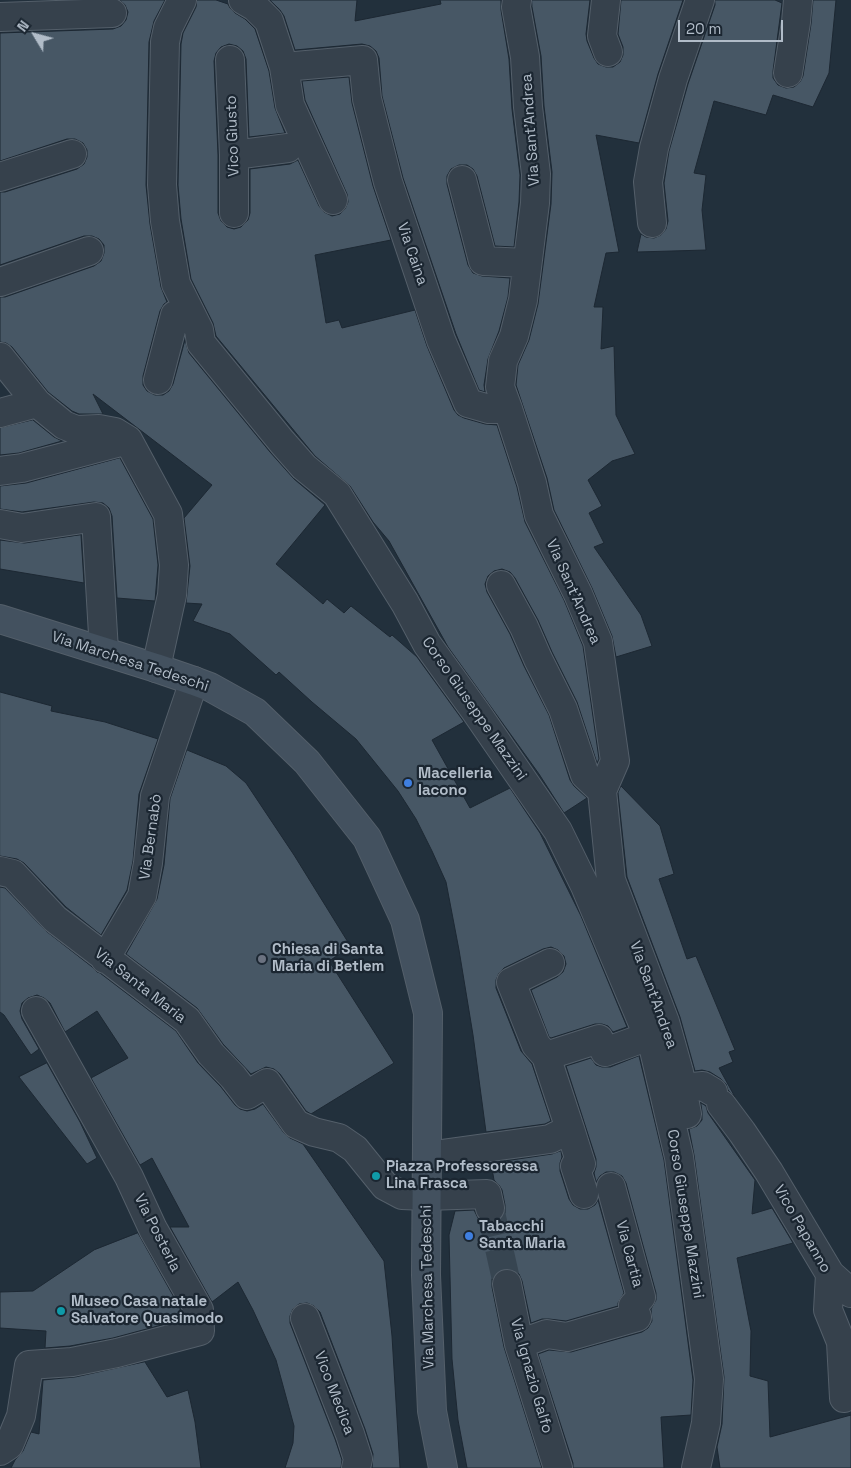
<!DOCTYPE html>
<html>
<head>
<meta charset="utf-8">
<style>
	body { margin:0 }
	#map { position:relative; width:851px; height:1468px; overflow:hidden; background:#22303c; font-family:"Space Grotesk",sans-serif }
	canvas { display:block }
	.north { position:absolute; left:10px; top:10px; width:50px; height:50px; -webkit-text-stroke:4px #1b2631; paint-order:stroke; rotate:307deg; font-size:14px; font-weight:700; line-height:20px; text-align:center; color:#b1bcc8 }
	.north::after { content:''; display:block; margin:auto; width:18px; height:22px; background:#b1bcc8; clip-path:polygon(50% 0,100% 100%,50% 72%,0 100%) }
	.scale { position:absolute; left:678px; top:20px; width:105px; height:22px; box-sizing:border-box; border:2px solid #b1bcc8; border-top:0; padding-left:6px; font-size:15px; line-height:18px; white-space:nowrap; color:#b1bcc8; -webkit-text-stroke:4px #1b2631; paint-order:stroke }
</style>
</head>
<body>
<div id="map">
<canvas width="851" height="1468"></canvas>
<div class="north">N</div>
<div class="scale">20 m</div>
</div>
<script>
const g = document.querySelector('canvas').getContext('2d');
g.lineJoin = 'round';
function paint(path, color) { g.fillStyle = color; g.fill(path, 'evenodd'); }
function stroke(path, color, width, dash) { g.strokeStyle = color; g.lineWidth = width; g.lineCap = dash ? 'butt' : 'round'; g.setLineDash(dash || []); g.stroke(path); }
function label(font, color, halo, rows, align = 'center') {
  g.font = font + ' "Space Grotesk",sans-serif'; g.lineWidth = 4.5; g.setLineDash([]); g.textBaseline = 'middle'; g.strokeStyle = halo; g.fillStyle = color; for (const [text, x, y, turn = 0] of rows) {
    g.save(); g.translate(x, y); g.rotate((+turn || 0) * Math.PI / 180); g.textAlign = isNaN(turn) ? turn : align; if (halo) g.strokeText(text, 0, 0); g.fillText(text, 0, 0); g.restore();
  }
}
const building = new Path2D(`
	M120,0H165L154,21L149,42L146,185L150,224L161,287L167,302L164,304L160,311L143,376V385L147,391L155,395H163L169,391L173,384L185,340L189,353L270,452L294,479L325,505L276,564L323,604L327,599L344,613L351,606L390,637L392,635L417,657L464,722L432,740L470,808L510,788L540,833L581,916L627,1027L613,1032L608,1026L602,1024H595L551,1038L549,1037L531,990L557,977L563,972L566,964L564,956L558,950L551,947L543,949L504,968L499,973L496,980V988L521,1051L532,1064L551,1121L545,1124L486,1132L473,1035L459,950L446,882L432,851L416,819L398,791L356,739L312,702L279,672L276,675L230,634L193,621L202,604L186,603L190,566L184,518L212,485L93,394L103,414H79L72,411L48,392L12,347L6,343L0,342V297H5L94,266L101,261L104,253V245L99,239L92,236H84L0,265V192H5L77,169L84,164L87,157V150L83,143L75,139H67L0,161V33L113,29L121,26L126,20L128,12L125,5Z
	M197,0H216L228,4L230,8L235,13L245,19L255,29L269,71L275,108L285,133L249,137L246,59L243,51L237,46L229,44L221,47L216,53L214,61L218,155V213L221,221L227,227L234,229L241,227L248,220L250,213V169L290,164L298,160L319,206L324,212L332,216L340,214L345,209L348,202L347,194L305,100L302,81L349,77L352,103L373,186L391,240L315,255L326,323L339,320L342,328L415,310L427,346L454,410L458,415L464,418L485,424L497,425L517,487L525,522L564,600L583,646L599,759L597,763L577,702L552,652L538,620L515,578L510,572L502,569L494,571L488,576L485,584L487,592L510,634L524,666L549,715L570,780L574,786L587,798L564,813L539,774L448,647L389,541L373,522L350,486L315,456L216,336L213,323L191,279L181,219L178,185L181,44L183,33L196,7Z
	M270,0H357L355,21L441,4L440,0H501V10L509,59L512,109L520,175L519,202L514,247L495,246L477,176L473,169L467,165H459L451,169L447,176V184L468,265L473,273L482,276L510,278L508,297L499,331L488,359L484,385L485,392L479,390L456,334L403,178L382,96L379,58L376,51L370,46L362,44L295,50L284,16L280,10Z
	M532,0H590L586,34L587,41L594,58L598,64L606,67H613L620,62L623,55V47L618,34L621,0H683L658,74L639,143L596,135L619,252L606,253L594,307H603L601,349L614,346L616,415L635,454L612,461L588,480L602,506L589,513L604,543L594,547L641,615L652,646L616,657L612,636L592,588L554,510L547,478L516,385L518,365L529,340L538,304L551,204L552,172L544,106L541,56L532,7Z
	M715,0H775L782,3L773,71V78L778,85L786,88L794,87L800,82L803,76L811,24L813,0H836L829,73L813,107L773,95L766,115L714,101L694,173L706,175L702,210L706,250L637,252L641,234L646,237L654,238L661,235L666,229L668,221L664,183L669,151L688,84L715,5Z
	M33,420L54,437L62,441L19,453L0,455V428Z
	M120,458L153,519L158,565L155,601L117,598L112,516L109,508L103,503L94,502L22,512L0,509V486L26,483Z
	M81,535L84,583L0,569V540L24,543Z
	M0,692L52,706L51,711L105,722L158,739L139,794L133,861L127,890L101,935L66,907L24,863L17,859L0,856Z
	M187,750L226,766L246,783L294,855L351,947L329,961L394,1063L311,1114L306,1111L280,1074L274,1069L266,1067L251,1074L223,1044L197,1008L126,954L157,899L164,865L170,799Z
	M621,786L660,826L674,874L659,879L687,959L696,956L735,1050L729,1052L733,1062L719,1068L735,1097L728,1090L726,1084L721,1079L710,1072L702,1070L695,1071L680,1017L627,877L618,793Z
	M0,887L5,888L46,931L91,966L97,972L100,973L176,1031L198,1063L221,1087L235,1105L240,1109L247,1111L255,1109L263,1104L284,1133L290,1138L303,1144L384,1261L392,1336L400,1468H372L373,1454L365,1429L320,1312L314,1306L307,1303L299,1304L293,1309L290,1316V1323L335,1439L342,1460L341,1468H285L293,1443L294,1426L276,1360L253,1310L238,1282L212,1302L170,1227H189L152,1158L140,1165L91,1078L128,1058L97,1011L65,1032L50,1003L44,998L37,995L28,998L22,1003L20,1011L22,1019L39,1049L31,1055L4,1015L0,1012Z
	M639,1056L664,1160L693,1380L691,1415L661,1417L664,1468H573V1463L538,1354L549,1350L571,1352L642,1332L648,1328L652,1321L651,1309L656,1300V1293L626,1183L622,1176L614,1172H606L600,1176L596,1182L594,1173L596,1167V1159L566,1066L591,1058L596,1065L602,1067H610Z
	M47,1063L80,1122L97,1158L87,1164L19,1077Z
	M701,1103L706,1106L708,1113L755,1180L752,1214L772,1208L793,1243L737,1258L751,1331L750,1376L768,1381L770,1437L851,1415V1468H720L717,1447L722,1424L724,1377L694,1155L689,1129L697,1126L702,1120V1112Z
	M561,1151L562,1157L560,1163V1171L569,1199L573,1205L580,1209H588L595,1205L598,1200L624,1293L618,1303V1306L566,1321L549,1319H542L531,1323L522,1281L519,1274L512,1269H503L496,1273L492,1279V1287L504,1347L542,1468H467L458,1420L452,1359L449,1235L455,1211L474,1210L478,1218L486,1223H494L500,1220L505,1213V1205L502,1190L499,1185L494,1180L491,1163L552,1154Z
	M138,1233L180,1308V1320L113,1338L70,1346L45,1348L46,1331L0,1328V1292L33,1291L94,1250Z
	M145,1362L167,1397L188,1390L195,1422L201,1468H11L15,1460L23,1451L31,1432L39,1434L43,1380L75,1377Z`);
const streetTunnel = new Path2D(`
	M490,1208L507,1284`);
const street = new Path2D(`
	M182,0L168,28L165,42L162,185L165,221L176,284L199,330L201,343L282,442L304,467L337,494L405,603L427,644L476,712L558,831L585,886L654,1050L679,1157L709,1379L706,1423L696,1468
	M243,0L255,7L269,21L284,67L363,60L367,99L388,182L441,340L468,403L489,409H508
	M517,0L516,7L525,57L528,107L536,174L535,203L523,300L514,336L503,361L500,387L508,409L532,483L539,515L578,594L598,642L615,761L602,791L611,880L665,1022L679,1072L687,1114
	M606,0L602,36L608,52
	M0,17L112,13
	M230,60L234,155V213
	M284,67L290,105L333,200
	M788,73L796,22L798,0
	M234,155L288,148
	M0,177L72,154
	M462,180L483,261L527,263
	M652,223L648,182L654,148L673,79L700,0
	M0,282L89,251
	M0,357L37,403L64,425L76,430L99,429L115,432L128,440L168,514L174,565L172,595L156,668
	M158,380L175,315
	M0,413L37,403
	M0,471L22,468L128,440
	M0,524L22,528L96,517L104,651
	M501,585L524,627L538,659L563,709L585,775L602,791
	M0,871L13,874L55,919L187,1020L211,1054L233,1077L247,1095L267,1083L296,1124L314,1132L339,1138L355,1149L385,1186L402,1195L426,1196L487,1194L490,1208
	M105,959L142,896L148,863L155,796L194,681
	M546,1056L536,1045L511,982L550,963
	M682,1088L703,1086L713,1092
	M721,1104L742,1132L769,1172L830,1274L828,1310L841,1342L844,1398
	M570,1129L581,1164L575,1166L584,1194
	M427,1156L550,1139L570,1129L546,1056L599,1039L605,1052L649,1036
	M830,1274L851,1293
	M507,1284L519,1344L558,1468
	M305,1318L350,1434L358,1459L356,1468
	M519,1344L547,1334L567,1337L637,1317L633,1306L641,1297L611,1187
	M0,1451L9,1445L21,1416L29,1365L72,1362L117,1353L200,1331L199,1310L153,1229L129,1177L36,1011`);
const secondary = new Path2D(`
	M0,619L156,668L194,681L210,687L255,712L307,762L367,838L405,920L428,1013L426,1275L432,1411L443,1468`);
const markers = [
	[408,783,5,"#3f7fe0"],
	[262,959,5,"#6b7280"],
	[376,1176,5,"#0f9aa8"],
	[469,1236,5,"#3f7fe0"],
	[61,1311,5,"#0f9aa8"]
];
const streetNames = [
	["Via Sant'Andrea",531,130,-94],
	["Vico Giusto",233,136,-92],
	["Via Caina",412,254,71],
	["Via Sant'Andrea",573,592,66],
	["Via Marchesa Tedeschi",130,662,18],
	["Corso Giuseppe Mazzini",474,709,55],
	["Via Bernabò",151,837,-82],
	["Via Santa Maria",140,986,38],
	["Via Sant'Andrea",653,995,70],
	["Corso Giuseppe Mazzini",685,1214,81],
	["Vico Papanno",802,1229,60],
	["Via Posterla",157,1233,63],
	["Via Cartia",629,1254,75],
	["Via Marchesa Tedeschi",428,1287,-91],
	["Via Ignazio Galfo",531,1376,74],
	["Vico Medica",334,1393,69]
];
const poiNames = [
	["Macelleria",418,774],
	["Iacono",418,791],
	["Chiesa di Santa",272,950],
	["Maria di Betlem",272,967],
	["Piazza Professoressa",386,1167],
	["Lina Frasca",386,1184],
	["Tabacchi",479,1227],
	["Santa Maria",479,1244],
	["Museo Casa natale",71,1302],
	["Salvatore Quasimodo",71,1319]
];
paint(building, '#475765');
stroke(building, '#1d2833', 1);
stroke(streetTunnel, '#374551', 28, [28, 14]);
stroke(street, '#545f6a', 30);
stroke(secondary, '#545f6a', 30);
stroke(street, '#36414c', 28);
stroke(secondary, '#43515f', 28);
for (const [x, y, r, color] of markers) { const dot = new Path2D(); dot.arc(x, y, r, 0, 2 * Math.PI); g.fillStyle = color; g.fill(dot); stroke(dot, '#1b2631', 2); }
label('15px', '#b1bcc8', '#1b2631', streetNames);
label('bold 15px', '#b1bcc8', '#1b2631', poiNames, 'left');
</script>
</body>
</html>
